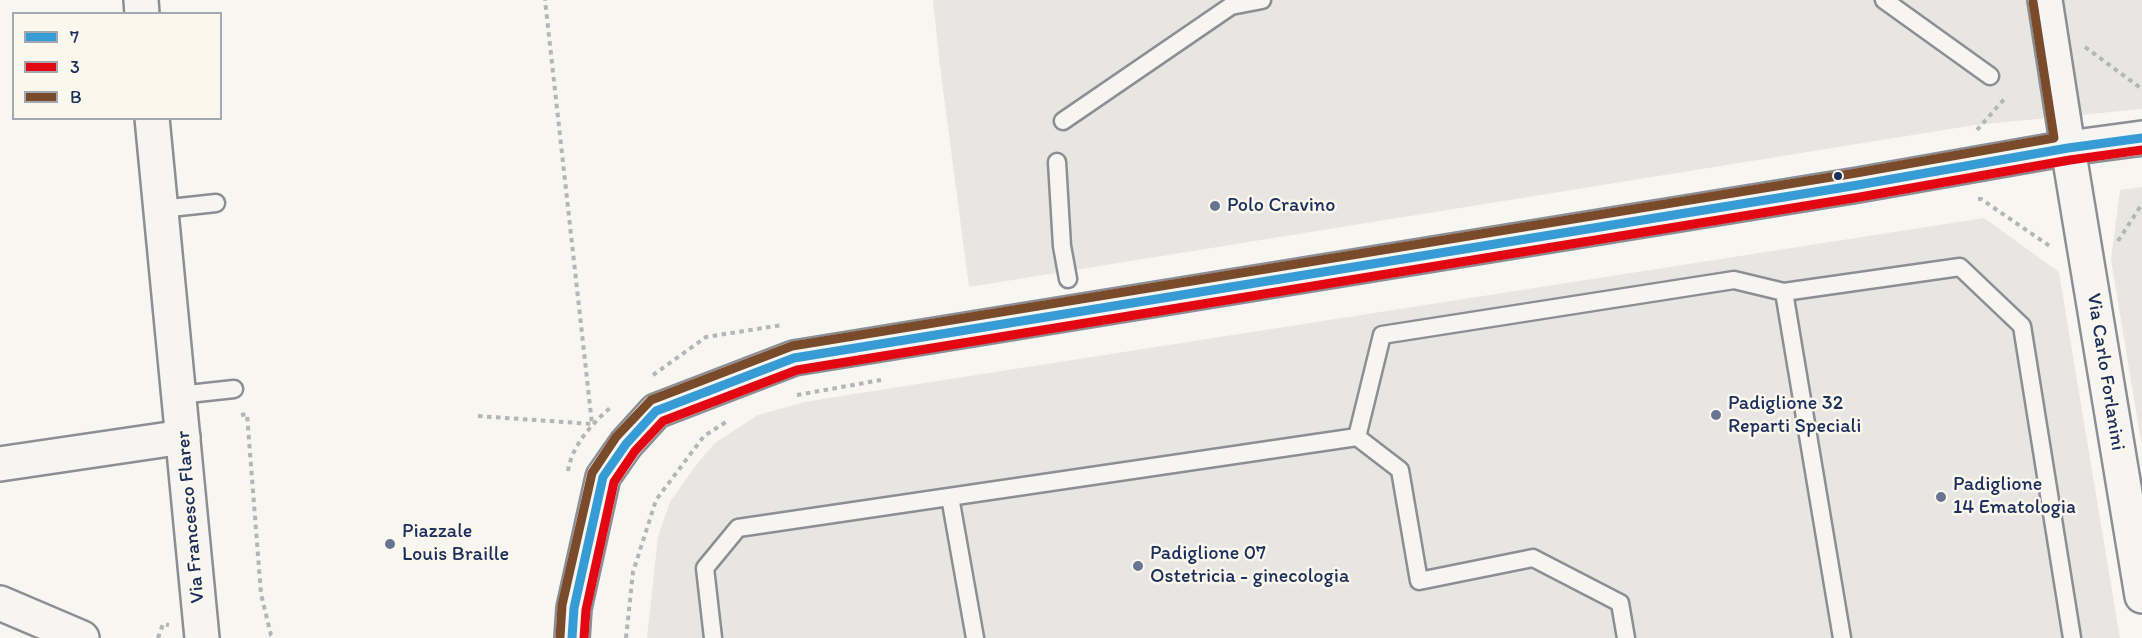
<!DOCTYPE html>
<html>
<head>
<meta charset="utf-8">
<style>
	body { margin:0 }
	#map { position:relative; width:2142px; height:638px; overflow:hidden; background:#f8f6f0; font-family:Itim,sans-serif }
	canvas { display:block }
	.legend { position:absolute; left:12px; top:12px; width:210px; height:108px; box-sizing:border-box; background:#fbf7ec; border:2px solid #a1a7b3; margin:0; padding:8px 10px; list-style:none; font-size:18px; color:#1b2f5e }
	.legend li { display:flex; align-items:center; gap:12px; height:30px }
	.legend b { width:30px; border:2px solid #a1a7b3 }
</style>
</head>
<body>
<div id="map">
<canvas width="2142" height="638"></canvas>
<ul class="legend">
<li><b style="height:8px;background:#379cd6"></b>7</li>
<li><b style="height:8px;background:#e30613"></b>3</li>
<li><b style="height:8px;background:#7a4b2a"></b>B</li>
</ul>
</div>
<script>
const g = document.querySelector('canvas').getContext('2d');
g.lineJoin = 'round';
function paint(path, color) { g.fillStyle = color; g.fill(path, 'evenodd'); }
function stroke(path, color, width, dash) { g.strokeStyle = color; g.lineWidth = width; g.lineCap = dash ? 'butt' : 'round'; g.setLineDash(dash || []); g.stroke(path); }
function label(font, color, halo, rows, align = 'center') {
  g.font = font + ' Itim,sans-serif'; g.lineWidth = 5; g.setLineDash([]); g.textBaseline = 'middle'; g.strokeStyle = halo; g.fillStyle = color; for (const [text, x, y, turn = 0] of rows) {
    g.save(); g.translate(x, y); g.rotate((+turn || 0) * Math.PI / 180); g.textAlign = isNaN(turn) ? turn : align; if (halo) g.strokeText(text, 0, 0); g.fillText(text, 0, 0); g.restore();
  }
}
const built = new Path2D(`
	M933,0H2142V109L1975,125L969,287L940,66Z
	M2142,187V447L2111,260L2120,190Z
	M1984,218L2059,272L2120,638H647L658,536L670,502L696,465L715,443L758,415L805,402L854,394Z`);
const path = new Path2D(`
	M2085,47L2142,89
	M1977,130L2006,97
	M1978,199H1981L2051,247
	M2118,241L2142,204
	M653,375L706,337L782,325
	M797,395L881,380
	M241,415L247,414L261,594L271,635L274,638
	M478,416L592,424L545,0
	M568,471C572,445 592,424 611,407
	M158,638L163,624L169,625
	M626,638L633,572L656,500L704,436L726,422`);
const lane = new Path2D(`
	M1884,0L1990,76
	M1063,121L1231,6L1262,0
	M1057,162L1062,246L1068,279
	M161,209L216,203
	M179,395L234,389
	M1357,437L1382,335L1734,280L1784,292
	M950,497L975,638
	M713,638L705,568L738,528L1357,437L1400,470L1419,581L1533,558L1620,603L1626,638
	M1842,638L1784,292L1960,267L2022,326L2072,638`);
const street = new Path2D(`
	M2142,138L2068,148L2142,596
	M0,464L183,437`);
const secondary = new Path2D(`
	M141,0L142,14
	M152,118L202,638
	M0,603L82,638
	M572,638L574,608L603,477L626,444L656,411L794,358L1858,185L2068,148L2045,0`);
const bus1 = new Path2D(`
	M572,638L574,608L603,477L626,444L656,411L794,358L1858,185L2068,148L2142,138`);
const bus2 = new Path2D(`
	M584,638L586,610L614,482L635,451L663,421L797,370L1860,197L2070,160L2142,150`);
const bus3 = new Path2D(`
	M560,637L562,605L592,473L616,437L651,400L792,346L1856,173L2054,138L2033,2`);
const markers = [
	[1838,176,5,"#1b2f5e"],
	[1215,206,6,"#687591"],
	[1716,415,6,"#687591"],
	[1941,497,6,"#687591"],
	[390,544,6,"#687591"],
	[1138,566,6,"#687591"]
];
const poiNames = [
	["Polo Cravino",1227,206],
	["Padiglione 32",1728,404],
	["Reparti Speciali",1728,427],
	["Padiglione",1953,485],
	["14 Ematologia",1953,508],
	["Piazzale",402,532],
	["Louis Braille",402,555],
	["Padiglione 07",1150,554],
	["Ostetricia - ginecologia",1150,577]
];
const streetNames = [
	["Via Carlo Forlanini",2105,372,81],
	["Via Francesco Flarer",191,517,-95]
];
paint(built, '#e7e6e2');
stroke(lane, '#8b8e94', 21);
stroke(street, '#8b8e94', 38);
stroke(secondary, '#8b8e94', 38);
stroke(path, '#b3b5b7', 4, [4.5, 4.5]);
stroke(lane, '#f6f5f1', 16);
stroke(street, '#f6f5f1', 33);
stroke(secondary, '#f6f5f1', 33);
stroke(bus1, '#379cd6', 9);
stroke(bus2, '#e30613', 9);
stroke(bus3, '#7a4b2a', 9);
for (const [x, y, r, color] of markers) { const dot = new Path2D(); dot.arc(x, y, r, 0, 2 * Math.PI); g.fillStyle = color; g.fill(dot); stroke(dot, '#fbf7ec', 2); }
label('20px', '#1b2f5e', '#fbf7ec', poiNames, 'left');
label('20px', '#1b2f5e', '#fbf7ec', streetNames);
</script>
</body>
</html>
